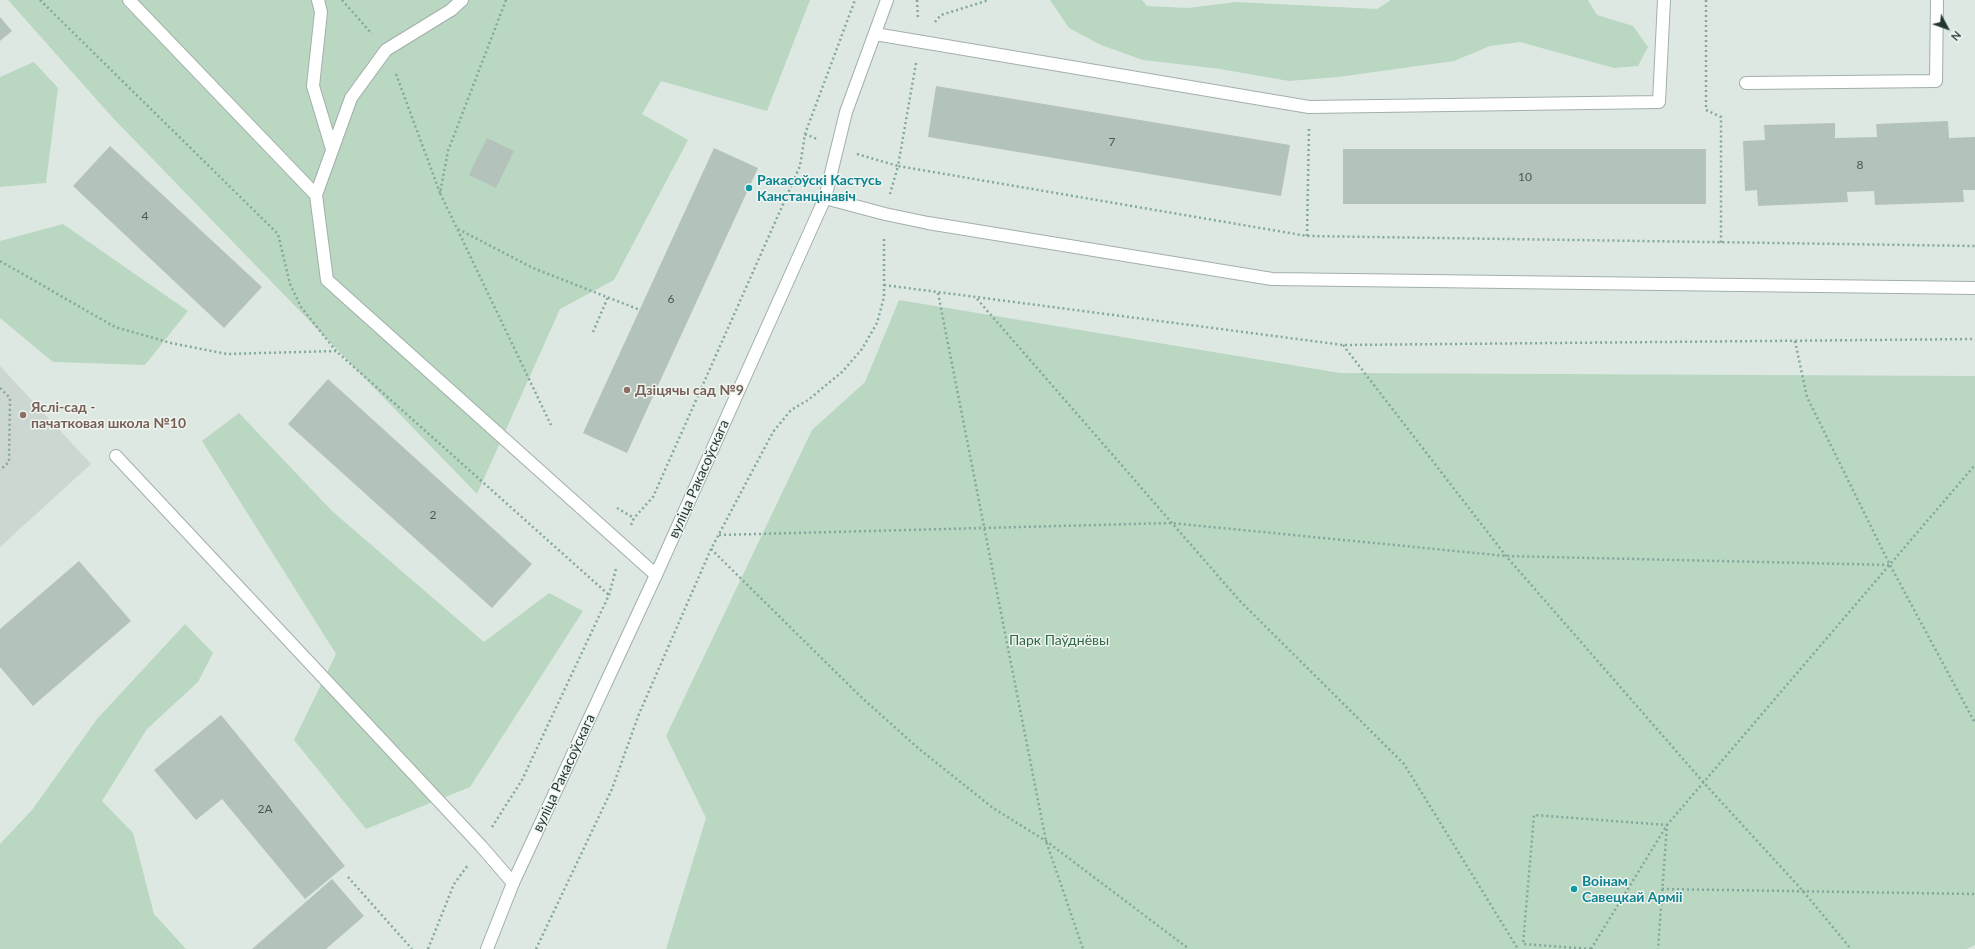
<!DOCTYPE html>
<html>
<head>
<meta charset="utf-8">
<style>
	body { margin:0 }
	#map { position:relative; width:1975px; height:949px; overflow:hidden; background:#dee8e3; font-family:Lato,sans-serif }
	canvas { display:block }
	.north { position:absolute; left:1927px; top:8px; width:40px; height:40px; -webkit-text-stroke:3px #eef5f1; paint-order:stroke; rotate:131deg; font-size:11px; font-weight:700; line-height:16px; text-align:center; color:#223630 }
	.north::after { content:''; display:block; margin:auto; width:14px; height:18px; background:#223630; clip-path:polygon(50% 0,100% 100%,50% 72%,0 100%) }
</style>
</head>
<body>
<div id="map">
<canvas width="1975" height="949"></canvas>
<div class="north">N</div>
</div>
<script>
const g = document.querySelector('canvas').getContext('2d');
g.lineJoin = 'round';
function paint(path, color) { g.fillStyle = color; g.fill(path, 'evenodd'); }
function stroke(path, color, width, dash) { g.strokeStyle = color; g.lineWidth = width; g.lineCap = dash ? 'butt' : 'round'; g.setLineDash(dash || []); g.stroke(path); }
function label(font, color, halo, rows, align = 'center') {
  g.font = font + ' Lato,sans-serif'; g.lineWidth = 3; g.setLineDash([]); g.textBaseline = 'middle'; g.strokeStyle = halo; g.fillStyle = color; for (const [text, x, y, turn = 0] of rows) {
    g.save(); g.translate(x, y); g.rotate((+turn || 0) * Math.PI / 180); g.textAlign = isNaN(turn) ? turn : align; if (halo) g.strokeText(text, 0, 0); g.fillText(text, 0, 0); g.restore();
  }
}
const built = new Path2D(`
	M0,366L91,464L0,547Z`);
const green = new Path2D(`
	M8,0H810L767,111L661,81L642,114L688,140L614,280L560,309L477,494L112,117Z
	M1050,0H1142L1147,6L1188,8L1236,2L1377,9L1391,0H1588L1597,15L1633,26L1648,47L1638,66L1614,68L1520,42L1490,46L1454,61L1338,77L1289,81L1220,69L1143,60L1101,45L1069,28Z
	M34,62L58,88L46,183L0,187V77Z
	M63,224L188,311L145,365L53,362L0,318V241Z
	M899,300L1340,373L1975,376V945L1967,949H666L706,818L666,736L812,430L865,382Z
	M239,413L332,511L484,642L549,593L583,611L470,787L366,829L294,740L336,654L202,441Z
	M185,624L213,653L198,682L147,729L102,801L133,833L154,914L186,949H0V844L32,810L97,719Z`);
const building = new Path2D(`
	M0,17L12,31L0,41Z
	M936,86L1290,145L1281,196L928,137Z
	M1948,121L1949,138L1975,137V190H1963L1964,202L1875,205L1874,191L1847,192L1848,202L1758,206L1757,190L1745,191L1743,141L1765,140L1764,125L1835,123V138L1877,137L1876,124Z
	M487,138L514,151L496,188L469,175Z
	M110,146L262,287L224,328L73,186Z
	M714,148L758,168L627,453L583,433Z
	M1343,149H1706V204H1343Z
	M328,379L532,564L492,608L288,424Z
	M79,561L131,621L33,706L0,667V629Z
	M221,715L345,866L305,899L222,799L196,820L154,770Z
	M332,879L364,916L326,949H252Z`);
const path = new Path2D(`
	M40,0L278,234L290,284L301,307L336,351L609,595
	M342,0L372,34
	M506,0L448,151L440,193L551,425
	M917,0L918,19
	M1706,0V110L1721,117V243
	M935,22L941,15L989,0
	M916,63L898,166L1307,236L1975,246
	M396,74L440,193
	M805,134L817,139
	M857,154L898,166L890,194
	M458,229L533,268L640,310
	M1307,236L1309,128
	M0,261L115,327L171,343L227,354L336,351
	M884,285L1343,345L1975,339
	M938,293L1046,841L1083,949
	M977,299L1239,600L1404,764L1518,949
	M593,332L608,297
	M1795,341L1807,397L1890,565L1975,723
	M1343,345L1506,556L1704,783L1803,891L1851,949
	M0,388L10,398L9,462L0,470
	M617,508L634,518
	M631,525L634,518L653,497L800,166L805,134L855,0
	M719,535L1171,523L1506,556L1890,565
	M711,549L860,696L918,748L993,808L1046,841L1189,949
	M492,827L522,780L609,595L616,569
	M348,877L412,949
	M1662,889L1975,894
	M428,949L454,884L468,865
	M536,949L612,789L639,714L711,549L773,432L791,410L808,400L842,372L862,349L877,323L884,297V236
	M1591,949L1667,825L1975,465
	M1591,949L1523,944L1534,815L1667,825L1658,949`);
const service = new Path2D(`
	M129,0L316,195
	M318,0L321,12L313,86L332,149
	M462,0L451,10L386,50L351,98L316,195L327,280L656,575
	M875,34L1309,107L1659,102L1664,0
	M1746,83L1936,81L1937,0
	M116,456L481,846L513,883`);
const minor = new Path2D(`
	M825,198L885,214L928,223L1272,279L1975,288
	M487,949L513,883L656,575L825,198L846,112L887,0`);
const markers = [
	[749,188,4,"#0f9aa8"],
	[627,390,4,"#8d6e63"],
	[23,415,4,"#8d6e63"],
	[1574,889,4,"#0f9aa8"]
];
const numberNames = [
	["7",1112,142],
	["8",1860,165],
	["10",1525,177],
	["4",145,216],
	["6",671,299],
	["2",433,515],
	["2А",265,809]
];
const cultureNames = [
	["Ракасоўскі Кастусь",757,180],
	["Канстанцінавіч",757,196],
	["Воінам",1582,881],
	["Савецкай Арміі",1582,897]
];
const educationNames = [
	["Дзіцячы сад №9",635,390],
	["Яслі-сад -",31,407],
	["пачатковая школа №10",31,423]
];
const streetNames = [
	["вуліца Ракасоўскага",699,479,-66],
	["вуліца Ракасоўскага",564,773,-65]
];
const parkNames = [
	["Парк Паўднёвы",1059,640]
];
paint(built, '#cdd7d2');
paint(green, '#b9d7c1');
paint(building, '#b4c2bc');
stroke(service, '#a2afaa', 14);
stroke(minor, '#a2afaa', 14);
stroke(path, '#82a89c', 2.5, [2, 3]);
stroke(service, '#fff', 12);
stroke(minor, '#fff', 12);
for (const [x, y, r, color] of markers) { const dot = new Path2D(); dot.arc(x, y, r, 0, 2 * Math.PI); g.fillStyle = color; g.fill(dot); stroke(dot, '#eef5f1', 1.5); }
label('12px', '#465953', null, numberNames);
label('bold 14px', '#0d838f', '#eef5f1', cultureNames, 'left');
label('bold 14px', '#785e54', '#eef5f1', educationNames, 'left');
label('14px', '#223630', '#eef5f1', streetNames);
label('14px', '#316745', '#eef5f1', parkNames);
</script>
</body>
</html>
